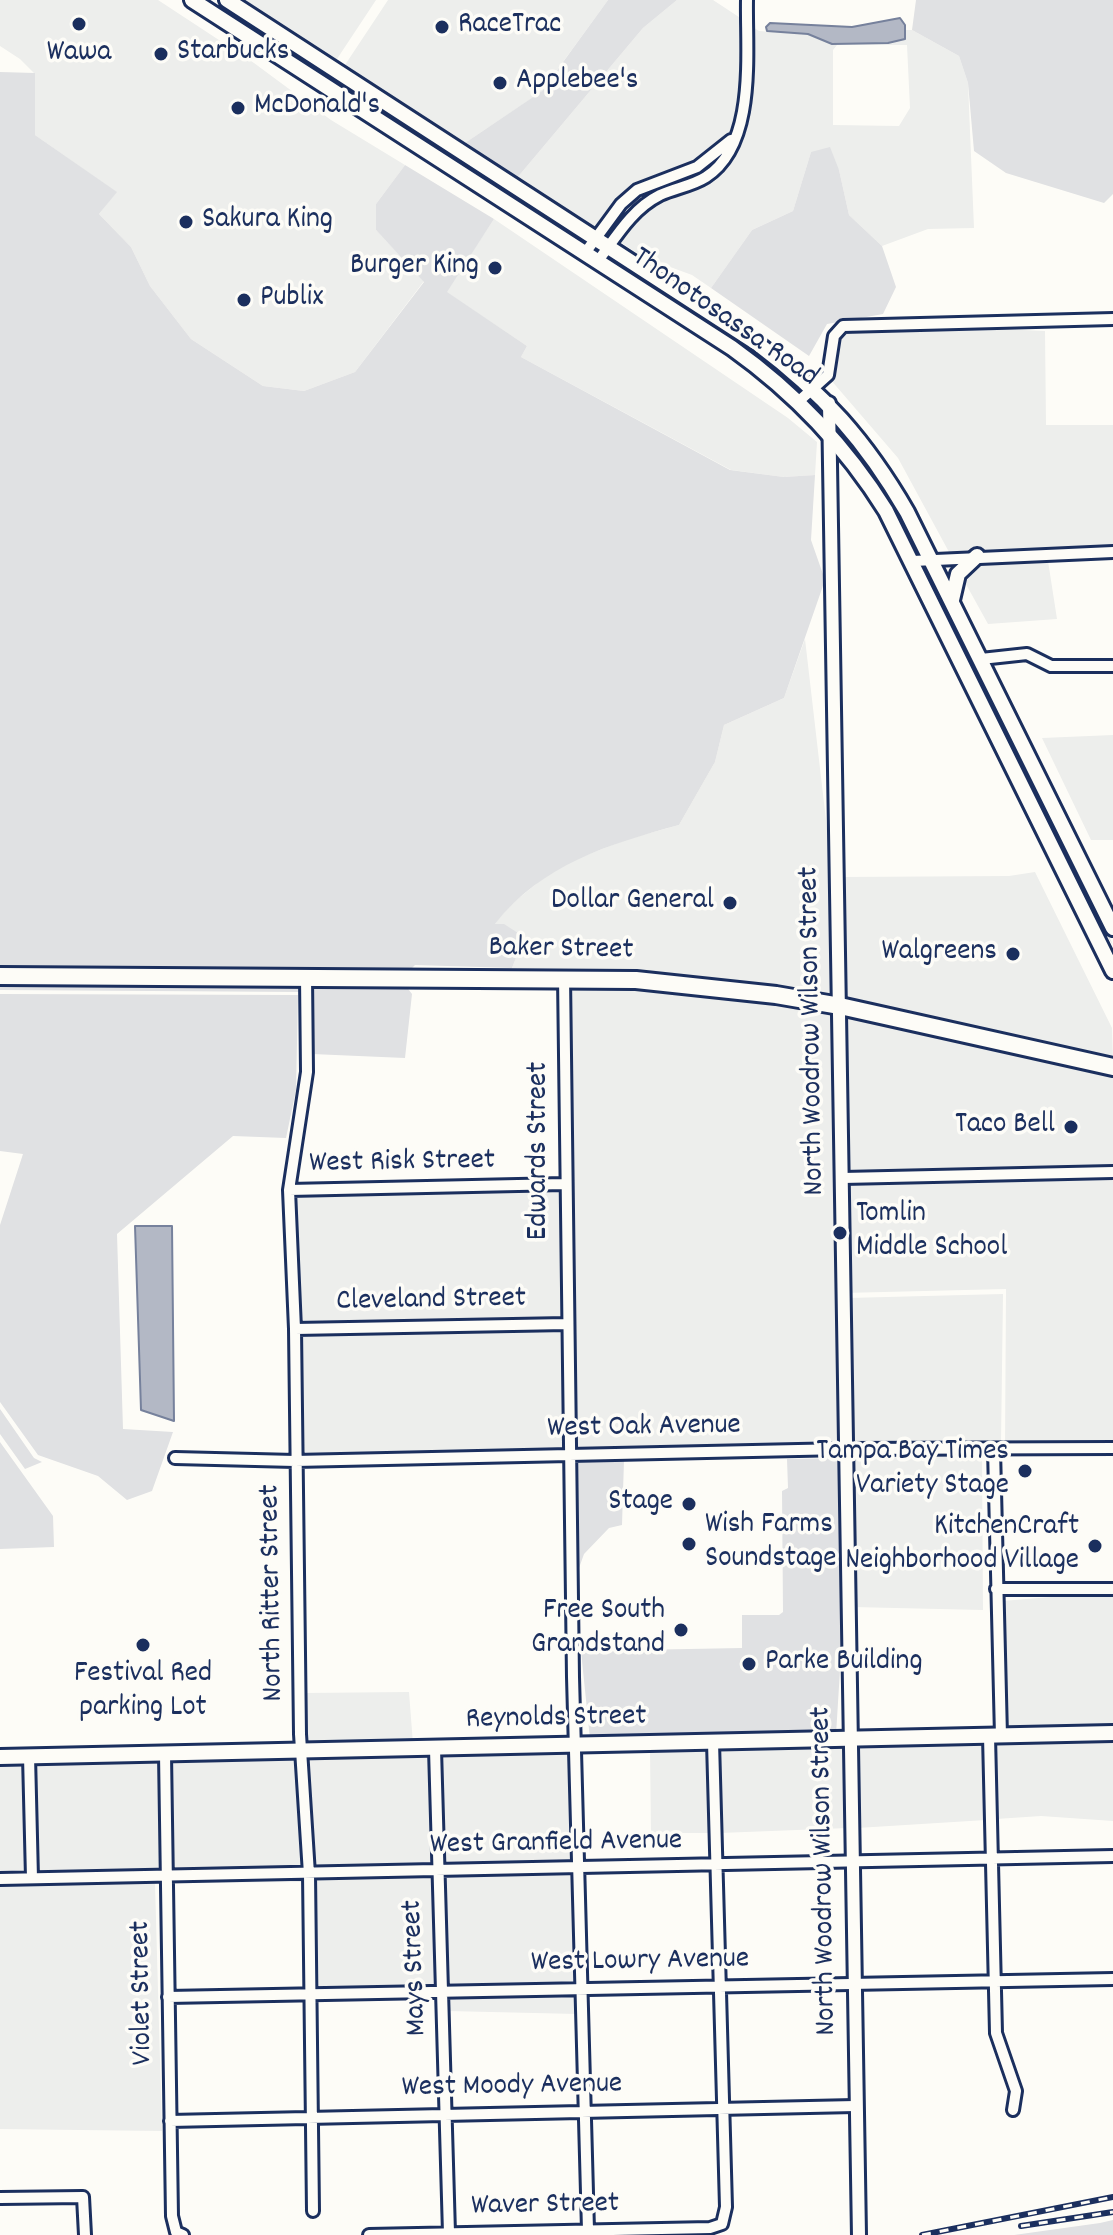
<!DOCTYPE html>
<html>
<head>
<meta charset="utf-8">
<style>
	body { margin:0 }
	canvas { display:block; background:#fdfcf7 }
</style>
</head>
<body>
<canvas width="1113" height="2235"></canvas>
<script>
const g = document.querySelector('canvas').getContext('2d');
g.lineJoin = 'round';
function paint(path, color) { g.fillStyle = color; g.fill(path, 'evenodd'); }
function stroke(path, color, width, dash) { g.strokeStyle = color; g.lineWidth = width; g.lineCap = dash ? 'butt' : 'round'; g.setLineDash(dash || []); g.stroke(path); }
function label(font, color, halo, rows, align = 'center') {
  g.font = font + ' Dekko,sans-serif'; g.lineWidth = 7; g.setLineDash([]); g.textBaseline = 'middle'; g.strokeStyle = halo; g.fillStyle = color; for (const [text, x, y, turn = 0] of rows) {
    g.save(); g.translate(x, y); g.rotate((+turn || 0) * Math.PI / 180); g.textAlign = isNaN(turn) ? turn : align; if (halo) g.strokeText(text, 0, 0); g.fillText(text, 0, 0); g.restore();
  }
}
const built = new Path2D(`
	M0,0H158L254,63L331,120L405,165L376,204V230L424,281L355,372L304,391L263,386L191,339L150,286L131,247L99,214L116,192L35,135V74L20,59L0,46Z
	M237,0H376L335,62Z
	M388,0H608L541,92L462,145L343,68Z
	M677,0H713L742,19L744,74L732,130L695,162L634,185L597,228L517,178L643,28Z
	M751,26L759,31L813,35L832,44L905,39V30H912L959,56L968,83L974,228L928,229L882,246L849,215L839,170L811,152L793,211L752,230L711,288L692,275L643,257L619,241L649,208L706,184L731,160L750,104ZM837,45H907L910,108L899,126L833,125V50Z
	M494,219L788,418L817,442L815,475L784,477L731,470L521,357L527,346L446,292Z
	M953,327L1045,331L1046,425H1113V547L949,552L898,458L830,379L838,339L845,331Z
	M1070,559L1048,561L1057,619L988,624L962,577L978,561Z
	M805,639L832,872L835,1000L512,968L521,945L494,925L508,907L558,866L628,839L679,825L715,762L724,725L784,698Z
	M1113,735V840H1091L1042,738Z
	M1035,872L1112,1028L1113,1062L845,1002L841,877L1009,876Z
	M564,977L840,1006L843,1178L1113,1172V1447L1005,1448L1006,1289L843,1293L844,1449L571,1454Z
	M845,1013L1113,1073V1167L848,1172Z
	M560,1189L562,1319L299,1323L294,1196Z
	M1003,1294L1001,1443H848V1298Z
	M563,1330L566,1449L300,1455V1334Z
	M848,1454H982L983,1610L852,1607Z
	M1113,1592V1727L1003,1730L1002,1601Z
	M409,1692L413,1744L305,1748L304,1693Z
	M1113,1738V1821L1041,1816L996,1819L994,1741Z
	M984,1742L986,1820L857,1828L856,1745Z
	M846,1745L848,1828L720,1833L718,1747Z
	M709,1748L711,1833H651L650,1749Z
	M567,1753L577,1983L447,1985L440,1754Z
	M431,1754L437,1986L316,1987L306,1758Z
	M296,1759L304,1886L303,1882L172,1883L170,1760Z
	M161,1760L162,1883L155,1884L162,2131L0,2129V1763Z
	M577,1994L578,2014L447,2011V1996Z`);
const green = new Path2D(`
	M608,0H677L643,28L517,178L462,145L542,91Z
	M916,0H1113V194L1104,203L1006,173L974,151L968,83L959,56L912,30Z
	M0,72L35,73V135L117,192L99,214L131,247L150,286L191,339L263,386L304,391L355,372L424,282L376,230V204L405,165L494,219L447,292L527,346L521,357L730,470L784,477L815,475L811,540L825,580L784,698L724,725L715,762L679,825C609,844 541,865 495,924H504L518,933L521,945L512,968L415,965L408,972L0,970Z
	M830,147L839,170L849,215L882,246L896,287L883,314L827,324L809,356L711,288L752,230L793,211L811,152Z
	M938,589L1011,733L1022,762C1004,749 943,615 938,589Z
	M1040,799L1052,814L1113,945C1084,902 1053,850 1040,799Z
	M0,981L301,982V992L0,990Z
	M311,982L405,985L412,994L405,1058L312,1054Z
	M0,994L298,995L296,1090L286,1138L233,1136L117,1234L123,1429L173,1432L152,1491L127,1500L98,1476L38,1455L0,1402V1225L23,1154L0,1151Z
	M0,1409L34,1458L42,1462L25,1469L0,1434Z
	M0,1442L53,1516L54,1547L0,1549Z
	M839,1458L843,1621L836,1735L590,1739L581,1651L742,1648V1615H779L783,1612L782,1491L788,1488L787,1459Z
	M578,1460H624L622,1525L609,1528L584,1554L579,1568Z
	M1113,2220V2235H1014L1100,2223Z`);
const water = new Path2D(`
	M900,18L905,25V39L888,43L832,44L808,34L767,31L766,27L770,23L852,27Z
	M135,1226H172L174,1421L141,1410Z`);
const minor = new Path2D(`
	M585,253L621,204L637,190L697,167L731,140
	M598,261C616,237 632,209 660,195C675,188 692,186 706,177C757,144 746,53 747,0
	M799,401L828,375L834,336L843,326L1113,319
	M913,561L1113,552
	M981,659L1027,654L1051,666H1113
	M306,977L307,1072L289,1190L295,1329L300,1734L309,1874L313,2211
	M564,977L573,1677L588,2230
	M843,1178L1113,1172
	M289,1190L564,1184
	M295,1329L567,1324
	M994,1449L1001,1736
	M175,1458L295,1461L844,1449L1113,1448
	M996,1589H1113
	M989,1736L996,2033L1016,2091L1013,2110
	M435,1749L449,2233
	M165,1754L172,2216L176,2232L183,2235
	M29,1756L32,1878
	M0,1879L1113,1856
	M168,1997L1113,1979
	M170,2121L855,2106
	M0,2198L83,2197L85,2235
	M369,2235L710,2228L722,2224L726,2207L713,1742`);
const tertiary = new Path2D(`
	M829,403L859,2235`);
const secondary = new Path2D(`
	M192,0L732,348C795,393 845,445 886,511L1113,971
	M227,0L758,344C823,393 866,441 907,512L1113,928
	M952,600L958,574L977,556
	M0,1757L1113,1733`);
const primary = new Path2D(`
	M0,976L636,980L776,995L840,1006L1113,1067`);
const rail = new Path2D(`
	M1021,2226L1113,2212
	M922,2235L1113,2197`);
const markers = [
	[79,24,8,"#1b2f5e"],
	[442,27,8,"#1b2f5e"],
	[161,54,8,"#1b2f5e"],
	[500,83,8,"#1b2f5e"],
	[238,108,8,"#1b2f5e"],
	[186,222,8,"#1b2f5e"],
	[495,268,8,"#1b2f5e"],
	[244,300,8,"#1b2f5e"],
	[730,903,8,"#1b2f5e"],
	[1013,954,8,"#1b2f5e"],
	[1071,1127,8,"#1b2f5e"],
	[840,1233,8,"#1b2f5e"],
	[1025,1471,8,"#1b2f5e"],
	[689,1504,8,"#1b2f5e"],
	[689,1544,8,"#1b2f5e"],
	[1095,1546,8,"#1b2f5e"],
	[681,1630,8,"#1b2f5e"],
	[143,1645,8,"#1b2f5e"],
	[749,1664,8,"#1b2f5e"]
];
const poiNames = [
	["RaceTrac",458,27],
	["Starbucks",177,54],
	["Wawa",79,55,"center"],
	["Applebee's",516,83],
	["McDonald's",254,108],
	["Sakura King",202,222],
	["Burger King",479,268,"right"],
	["Publix",260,300],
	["Dollar General",714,903,"right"],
	["Walgreens",997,954,"right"],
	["Taco Bell",1055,1127,"right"],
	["Tomlin",856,1216],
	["Middle School",856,1250],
	["Tampa Bay Times",1009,1454,"right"],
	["Variety Stage",1009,1488,"right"],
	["Stage",673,1504,"right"],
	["Wish Farms",705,1527],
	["Soundstage",705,1561],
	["KitchenCraft",1079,1529,"right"],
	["Neighborhood Village",1079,1563,"right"],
	["Free South",665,1613,"right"],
	["Grandstand",665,1647,"right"],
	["Parke Building",765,1664],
	["Festival Red",143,1676,"center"],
	["parking Lot",143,1710,"center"]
];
const streetNames = [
	["Thonotosassa Road",724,319,35],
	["Baker Street",561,951,1],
	["North Woodrow Wilson Street",814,1031,-91],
	["Edwards Street",541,1151,-90],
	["West Risk Street",402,1164,-1],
	["Cleveland Street",431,1302,-1],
	["West Oak Avenue",644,1429,-1],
	["North Ritter Street",274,1593,-91],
	["Reynolds Street",556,1720,-1],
	["West Granfield Avenue",556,1845,-1],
	["North Woodrow Wilson Street",826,1871,-91],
	["West Lowry Avenue",640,1963,-1],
	["Mays Street",417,1968,-92],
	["Violet Street",144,1993,-91],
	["West Moody Avenue",512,2088,-1],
	["Waver Street",545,2207,-1]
];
paint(built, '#edeeec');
paint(green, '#e0e1e3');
paint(water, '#b3b8c5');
stroke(water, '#76819c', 2);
stroke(minor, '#1b2f5e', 16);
stroke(tertiary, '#1b2f5e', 18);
stroke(secondary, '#1b2f5e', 20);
stroke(primary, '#1b2f5e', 22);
stroke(minor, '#fdfcf7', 10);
stroke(tertiary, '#fdfcf7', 12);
stroke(secondary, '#fdfcf7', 14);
stroke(primary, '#fdfcf7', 16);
stroke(rail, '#1b2f5e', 6);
stroke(rail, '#fdfcf7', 3, [9]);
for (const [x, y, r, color] of markers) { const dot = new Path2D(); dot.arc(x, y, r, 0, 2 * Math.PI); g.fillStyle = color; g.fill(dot); stroke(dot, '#fdfcf7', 3); }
label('30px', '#1b2f5e', '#fdfcf7', poiNames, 'left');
label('30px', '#1b2f5e', '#fdfcf7', streetNames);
</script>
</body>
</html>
